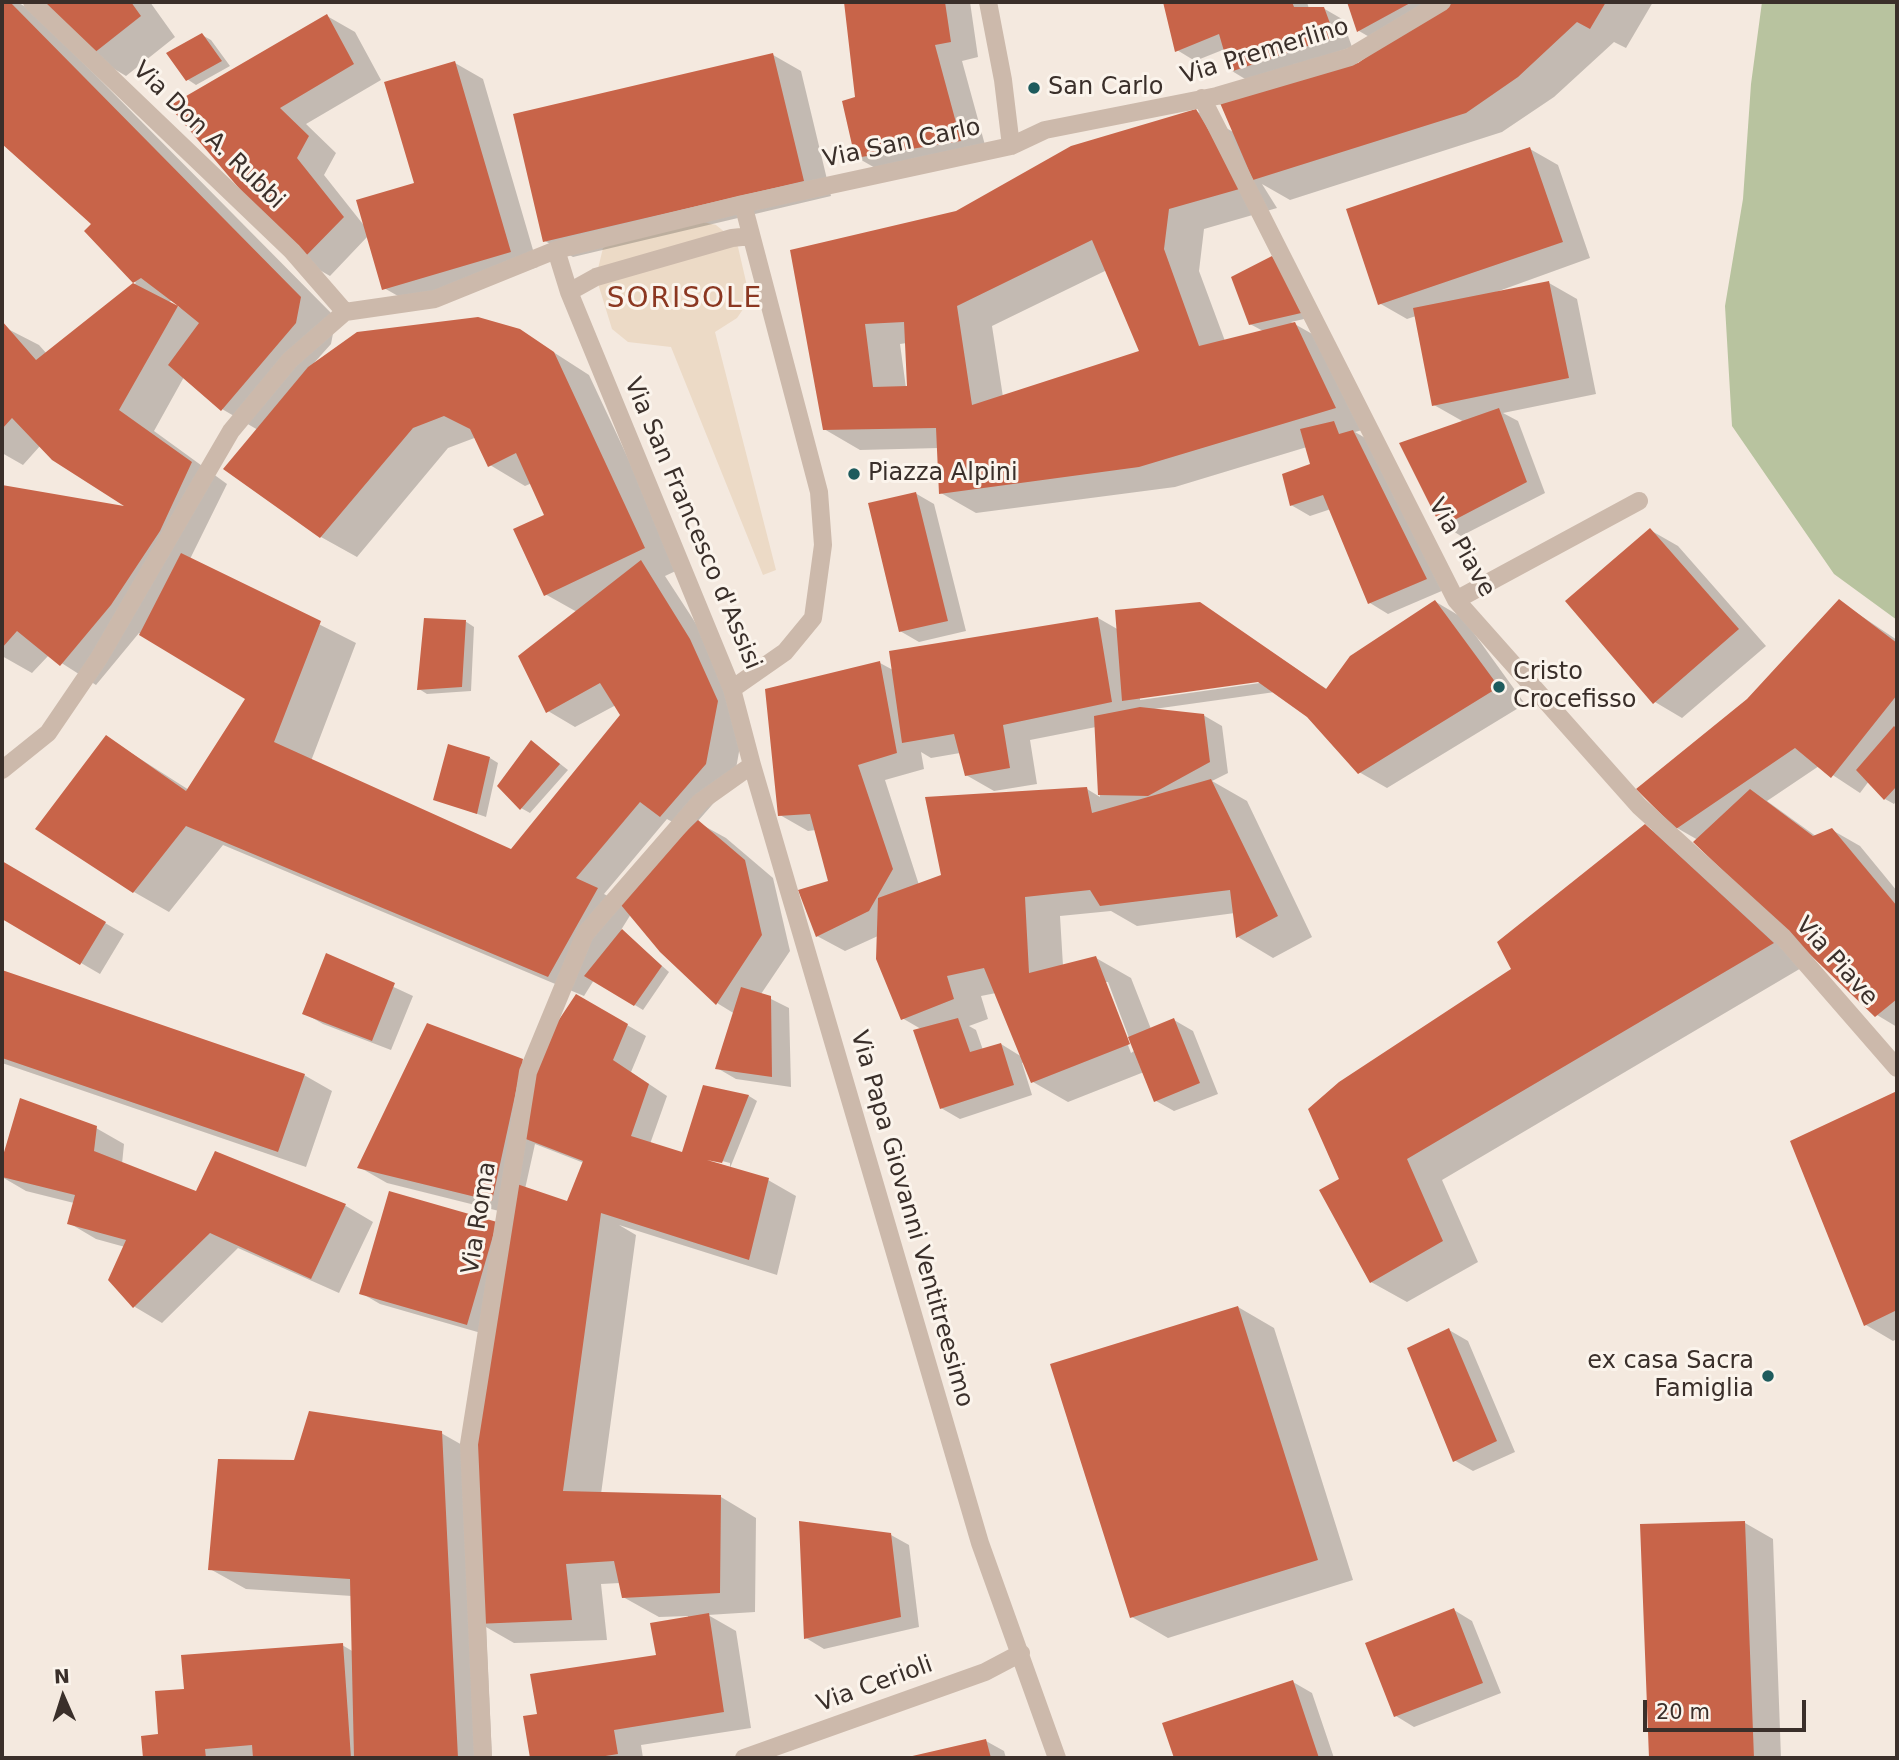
<!DOCTYPE html>
<html>
<head>
<meta charset="utf-8">
<style>
	body { margin:0 }
	#map { position:relative; width:1899px; height:1760px; overflow:hidden; background:#f4e9df; font-family:"DejaVu Sans",sans-serif }
	canvas { display:block }
	.frame { position:absolute; inset:0; border:4px solid #3a2f2a; pointer-events:none }
	.north { position:absolute; left:28px; top:1662px; width:70px; height:70px; -webkit-text-stroke:5px #fbf4ec; paint-order:stroke; rotate:357deg; font-size:19px; font-weight:700; line-height:28px; text-align:center; color:#3a2f2a }
	.north::after { content:''; display:block; margin:auto; width:24px; height:32px; background:#3a2f2a; clip-path:polygon(50% 0,100% 100%,50% 72%,0 100%) }
	.scale { position:absolute; left:1643px; top:1700px; width:163px; height:32px; box-sizing:border-box; border:4px solid #3a2f2a; border-top:0; padding-left:9px; font-size:21px; line-height:24px; white-space:nowrap; color:#3a2f2a; -webkit-text-stroke:5px #fbf4ec; paint-order:stroke }
</style>
</head>
<body>
<div id="map">
<canvas width="1899" height="1760"></canvas>
<div class="frame"></div>
<div class="north">N</div>
<div class="scale">20 m</div>
</div>
<script>
const g = document.querySelector('canvas').getContext('2d');
g.lineJoin = 'round';
function paint(path, color) { g.fillStyle = color; g.fill(path, 'evenodd'); }
function stroke(path, color, width, dash) { g.strokeStyle = color; g.lineWidth = width; g.lineCap = dash ? 'butt' : 'round'; g.setLineDash(dash || []); g.stroke(path); }
function label(font, color, halo, rows, align = 'center') {
  g.font = font + ' "DejaVu Sans",sans-serif'; g.lineWidth = 6; g.setLineDash([]); g.textBaseline = 'middle'; g.strokeStyle = halo; g.fillStyle = color; for (const [text, x, y, turn = 0] of rows) {
    g.save(); g.translate(x, y); g.rotate((+turn || 0) * Math.PI / 180); g.textAlign = isNaN(turn) ? turn : align; if (halo) g.strokeText(text, 0, 0); g.fillText(text, 0, 0); g.restore();
  }
}
const green = new Path2D(`
	M1762,2H1897V620L1834,574L1732,426L1725,306L1743,199L1751,84Z`);
const plaza = new Path2D(`
	M703,222L716,225L732,238L738,247L750,299L737,318L715,332L776,570L763,575L671,347L628,342L612,329L596,277L603,248L617,240Z`);
const shadow = new Path2D(`
	M2,2H17L31,10L336,318L331,344L314,363L519,330L589,375L680,569L665,576L717,656L745,718L734,780L697,822L726,838L773,878L790,951L761,994L789,1008L791,1087L736,1079L717,1068L735,1014L717,1003L631,914L621,930L669,972L643,1010L594,980L584,996L223,845L169,912L134,892L106,737L189,790L247,699L139,633L96,685L49,655L32,673L2,656V487L132,509L40,446L23,465L2,453V326L39,345L47,354L136,283L86,231L94,224L2,142ZM173,300L182,307L181,308L169,302ZM184,377L222,409L258,430L226,468L321,537L357,557L448,448L477,437L490,465L525,486L532,483L547,516L545,594L577,612L548,711L575,727L616,705L623,715L512,851L311,761L356,643L190,559L227,484L154,431ZM667,819L689,831L617,901L604,894Z
	M35,2H150L175,37L126,76L91,55Z
	M845,2H970L978,57L962,61L988,156L884,173L856,157L857,99Z
	M1165,2H1307L1309,9L1323,8L1342,19L1352,47L1250,82L1232,71L1225,49L1195,61L1177,50Z
	M1348,2H1653L1626,48L1614,42L1554,97L1502,132L1290,200L1262,184L1277,208L1204,229L1199,271L1225,341L1263,331L1250,324L1234,278L1317,316L1291,322L1330,344L1370,428L1355,432L1372,442L1444,590L1388,614L1370,603L1331,509L1310,516L1291,505L1312,465L1307,447L1175,487L976,513L941,493L939,448L860,450L824,429L792,251L957,213L1196,111L1235,133L1359,65L1385,46L1359,31ZM1107,270L1141,352L1003,397L992,326ZM907,343L909,387L906,388L900,344Z
	M327,16L355,32L381,80L306,124L336,153L324,175L366,228L416,185L455,63L483,79L538,267L412,304L384,288L368,236L330,276L302,260L172,107Z
	M202,35L211,40L230,66L196,85L187,79Z
	M773,55L801,71L831,196L573,257L545,241Z
	M1530,149L1558,165L1590,258L1485,296L1549,283L1577,299L1596,394L1503,413L1518,421L1545,493L1461,536L1443,525L1464,422L1434,405L1416,316L1407,319L1379,303Z
	M915,493L934,504L966,631L919,642L900,631Z
	M1650,530L1678,546L1766,646L1682,718L1655,702Z
	M1839,601L1897,640V800L1894,804L1885,799L1869,781L1860,793L1819,766L1767,801L1817,837L1832,830L1860,846L1897,891V1027L1877,1015L1698,840L1677,828L1749,700Z
	M1436,602L1463,618L1525,704L1387,788L1359,772L1308,715L1275,692L1154,709L1203,715L1222,726L1228,773L1212,781L1247,801L1312,937L1273,958L1238,937L1235,913L1137,926L1111,911L1060,916L1063,966L1096,958L1131,978L1151,1029L1174,1020L1193,1031L1218,1094L1174,1111L1156,1101L1144,1072L1068,1102L1033,1082L1024,1062L1022,1063L1032,1095L960,1119L941,1108L921,1029L902,1018L878,936L845,951L817,936L830,882L816,830L808,831L780,815L880,663L893,670L1098,618L1119,630L1200,604L1328,690ZM1266,679L1267,682L1140,700V697ZM1096,727L1100,797L1087,789L943,876L919,885L885,780L924,769L921,752L931,758L960,753L966,775L994,791L1037,784L1030,740ZM1104,982H1108L1134,1051L1131,1053ZM996,993L1022,1057L1001,1044L983,1050L976,1030L969,1026L988,1019L981,996Z
	M465,621L474,627L471,691L427,694L419,689Z
	M532,742L568,770L530,813L521,808Z
	M490,758L498,763L486,817L435,799Z
	M1645,826L1681,847L1808,964L1442,1180L1478,1262L1407,1302L1371,1282L1341,1180L1513,969Z
	M2,863L124,934L100,974L2,917Z
	M327,956L413,996L391,1050L323,1024L304,1013Z
	M2,972L304,1075L332,1091L306,1167L2,1063Z
	M577,996L646,1036L631,1072L667,1096L650,1144L691,1157L704,1087L749,1096L757,1101L730,1168L768,1180L796,1196L777,1275L619,1225L636,1235L601,1494L721,1497L756,1518L755,1612L708,1615L736,1631L751,1728L641,1745L643,1758H531L525,1717L539,1716L658,1657L688,1618V1616L659,1617L623,1597L620,1583L601,1584L607,1640L514,1643L486,1627L492,1758H145L143,1737L159,1736L186,1691L342,1645L354,1652L352,1596L246,1589L210,1569L295,1462L441,1433L471,1450L488,1335L380,1304L361,1293L496,1223L507,1213L387,1183L359,1167L522,1061L534,1068ZM535,1144L584,1163L568,1203L525,1189ZM691,1153L730,1163V1167L691,1156Z
	M1897,1093V1339L1893,1341L1866,1325L1792,1142Z
	M21,1101L96,1128L124,1144L122,1164L197,1193L216,1153L346,1206L373,1222L339,1293L238,1248L162,1323L135,1307L110,1280L125,1247L96,1239L69,1223L74,1203L26,1191L2,1177V1165Z
	M1238,1307L1274,1328L1353,1580L1168,1638L1132,1617Z
	M1449,1330L1468,1341L1515,1452L1473,1471L1454,1460Z
	M1745,1523L1773,1539L1781,1758H1651L1642,1526Z
	M891,1535L909,1545L919,1627L824,1649L806,1638Z
	M1454,1610L1472,1621L1501,1693L1414,1727L1396,1716Z
	M1293,1682L1312,1693L1334,1758H1176L1164,1724Z
	M986,1741L1004,1751L1006,1758H911Z`);
const building = new Path2D(`
	M2,2H10L301,297L296,323L221,411L168,365L199,323L178,306L119,410L192,462L160,531L111,605L60,666L17,631L2,648V485L124,506L52,460L12,418L2,429V321L36,360L133,283L84,231L91,224L2,144ZM141,278L178,306L133,283Z
	M32,2H131L141,16L89,57Z
	M844,2H945L951,42L935,45L961,141L855,158L842,101L855,97Z
	M1163,2H1292L1294,7H1324L1335,37L1230,72L1219,34L1175,52Z
	M1347,2H1412L1357,32Z
	M1444,2H1606L1590,29L1577,22L1518,77L1466,113L1253,180L1217,96L1358,63Z
	M327,14L354,64L280,108L309,136L297,158L344,217L301,261L169,106Z
	M202,33L222,61L186,81L166,53Z
	M773,53L804,181L543,242L513,114Z
	M455,61L511,252L382,290L356,200L414,183L384,82Z
	M1196,109L1243,188L1169,209L1164,249L1199,346L1295,322L1336,408L1139,467L939,494L936,428L823,430L790,250L956,211L1071,146ZM1092,240L1139,351L972,405L957,306ZM904,322L907,386L873,387L865,324Z
	M1530,147L1563,242L1378,305L1346,209Z
	M1272,256L1310,311L1249,325L1231,277Z
	M1549,281L1569,378L1432,406L1413,308Z
	M478,317L520,329L554,352L645,548L544,596L513,529L544,515L516,453L488,467L470,429L444,416L413,428L320,538L223,469L308,367L357,332Z
	M1499,408L1527,482L1441,527L1399,443Z
	M1334,421L1339,434L1353,430L1427,579L1368,604L1323,495L1290,506L1282,474L1310,464L1300,429Z
	M916,492L948,621L899,632L868,503Z
	M1650,528L1739,629L1653,704L1565,601Z
	M181,553L321,621L274,742L511,849L620,715L600,683L546,713L518,656L641,560L690,639L718,701L706,764L660,817L640,802L576,878L598,888L548,977L186,826L133,893L35,829L106,735L186,791L245,699L139,635Z
	M1839,599L1897,643V695L1831,778L1795,748L1676,829L1636,789L1747,699Z
	M1435,600L1499,687L1358,774L1307,717L1258,682L1122,701L1115,610L1200,602L1326,689L1350,656Z
	M1098,617L1112,702L1003,725L1010,768L965,776L954,734L902,743L889,651Z
	M424,618L466,620L462,687L417,690Z
	M880,661L897,753L858,765L893,869L869,911L816,937L798,890L828,881L810,814L778,816L765,689Z
	M1140,707L1204,714L1210,762L1148,796L1098,795L1094,716Z
	M1894,726L1897,729V786L1884,800L1856,770Z
	M531,740L560,764L520,810L497,786Z
	M448,744L490,757L477,814L433,800Z
	M1211,779L1278,916L1236,938L1230,890L1100,906L1090,890L1025,897L1029,973L1096,956L1130,1044L1031,1083L984,968L947,976L954,999L901,1020L876,959L878,898L941,875L925,797L1087,787L1092,813Z
	M1750,789L1813,836L1832,828L1897,906V999L1875,1017L1693,842Z
	M698,820L745,860L762,935L716,1005L660,952L616,899Z
	M1645,824L1774,943L1407,1159L1443,1241L1370,1283L1319,1190L1339,1179L1308,1109L1339,1082L1511,969L1497,942Z
	M2,861L106,922L80,965L2,919Z
	M622,929L662,966L634,1006L584,976Z
	M326,953L395,983L372,1041L302,1014Z
	M2,970L305,1074L278,1152L2,1058Z
	M741,987L771,996L772,1077L715,1069Z
	M576,994L628,1024L613,1060L649,1084L631,1136L682,1152L703,1085L749,1095L722,1163L707,1160L769,1178L749,1260L601,1213L563,1491L721,1495L720,1593L622,1598L614,1561L566,1564L572,1620L476,1624L469,1444L511,1182L567,1201L583,1161L518,1136L535,1056Z
	M958,1018L970,1052L1001,1043L1014,1085L940,1109L913,1030Z
	M1174,1018L1200,1083L1154,1102L1128,1037Z
	M427,1023L523,1059L492,1201L357,1168Z
	M1897,1091V1310L1864,1326L1790,1141Z
	M20,1098L97,1126L94,1151L196,1191L215,1151L346,1204L311,1279L210,1233L133,1308L108,1280L126,1240L67,1224L75,1195L2,1177V1159Z
	M389,1191L497,1222L467,1325L359,1294Z
	M1238,1306L1318,1560L1130,1618L1050,1364Z
	M1449,1328L1497,1441L1453,1462L1407,1348Z
	M309,1411L442,1431L458,1758H354L350,1579L208,1570L218,1459L294,1460Z
	M799,1521L891,1533L901,1617L804,1639Z
	M1745,1521L1754,1758H1649L1640,1524Z
	M1454,1608L1483,1683L1394,1717L1365,1643Z
	M709,1613L724,1712L614,1730L618,1754L593,1758H530L523,1716L537,1714L530,1674L656,1655L650,1623Z
	M343,1643L351,1758H253L252,1745L205,1749L206,1758H143L141,1736L158,1734L155,1691L184,1689L181,1655Z
	M1293,1680L1319,1758H1174L1162,1723Z
	M986,1739L991,1758H908V1757Z`);
const minor = new Path2D(`
	M32,2L292,251L345,312
	M988,2L1003,80L1011,146
	M1202,98L1456,600L1639,806L1783,937L1897,1068
	M556,250L569,292L732,689L752,765L980,1543L1057,1758
	M569,292L596,277L732,238L751,236
	M1456,600L1639,501
	M732,689L785,652L813,618L823,545L819,492L743,204
	M2,770L48,733L99,658L231,431L290,360L345,312L435,299L556,250L743,204L1011,146L1045,130L1217,96L1350,57L1442,2
	M483,1758L469,1444L528,1072L585,934L700,802L752,765
	M744,1758L985,1672L1021,1653`);
const markers = [
	[1034,88,7,"#1e5b5d"],
	[854,474,7,"#1e5b5d"],
	[1499,687,7,"#1e5b5d"],
	[1768,1376,7,"#1e5b5d"]
];
const streetNames = [
	["Via Premerlino",1265,52,-17],
	["Via Don A. Rubbi",208,136,44],
	["Via San Carlo",902,144,-12],
	["Via San Francesco d'Assisi",692,524,67],
	["Via Piave",1461,548,60],
	["Via Piave",1836,962,48],
	["Via Roma",480,1218,-81],
	["Via Papa Giovanni Ventitreesimo",911,1219,74],
	["Via Cerioli",875,1685,-20]
];
const poiNames = [
	["San Carlo",1048,88],
	["Piazza Alpini",868,474],
	["Cristo",1513,673],
	["Crocefisso",1513,701],
	["ex casa Sacra",1754,1362,"right"],
	["Famiglia",1754,1390,"right"]
];
const quarterNames = [
	["SORISOLE",685,300]
];
paint(green, '#b8c39f');
paint(plaza, '#ecdac6');
paint(shadow, '#0003');
paint(building, '#c86449');
stroke(minor, '#ccb9ab', 18);
for (const [x, y, r, color] of markers) { const dot = new Path2D(); dot.arc(x, y, r, 0, 2 * Math.PI); g.fillStyle = color; g.fill(dot); stroke(dot, '#fbf4ec', 2.5); }
label('24px', '#3a2f2a', '#fbf4ec', streetNames);
label('24px', '#3a2f2a', '#fbf4ec', poiNames, 'left');
g.letterSpacing = '2px';
label('28px', '#8b3721', '#fbf4ec', quarterNames);
g.letterSpacing = '0px';
</script>
</body>
</html>
